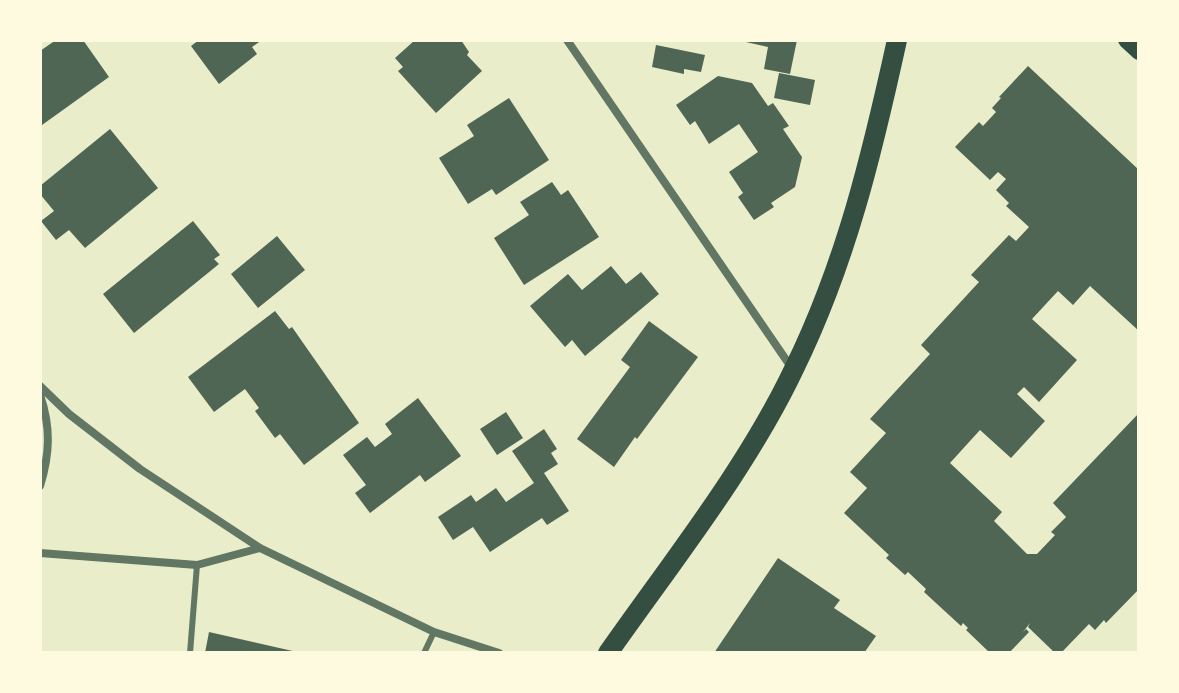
<!DOCTYPE html>
<html>
<head>
<meta charset="utf-8">
<style>
	body { margin:0 }
	#map { position:relative; width:1179px; height:693px; overflow:hidden; background:#e9edc9; font-family:Raleway,sans-serif }
	canvas { display:block }
	.frame { position:absolute; inset:0; border:42px solid #fefae0; pointer-events:none }
</style>
</head>
<body>
<div id="map">
<canvas width="1179" height="693"></canvas>
<div class="frame"></div>
</div>
<script>
const g = document.querySelector('canvas').getContext('2d');
g.lineJoin = 'round';
function paint(path, color) { g.fillStyle = color; g.fill(path, 'evenodd'); }
function stroke(path, color, width, dash) { g.strokeStyle = color; g.lineWidth = width; g.lineCap = dash ? 'butt' : 'round'; g.setLineDash(dash || []); g.stroke(path); }
const building = new Path2D(`
	M56,40H83L109,77L42,125L40,51Z
	M199,40H262L252,47L257,54L219,84L191,46Z
	M415,40H461L469,52L467,55L482,71L436,113L398,71L403,67L395,58Z
	M737,40H797L790,74L764,69L768,47Z
	M656,45L705,55L701,72L684,69V74L652,67Z
	M1028,66L1139,170V331L1090,286L1073,305L1058,291L1032,319L1077,360L1039,402L1024,387L1017,394L1045,421L1011,458L980,430L950,463L1002,512L994,521L1027,554H1037L1055,535L1051,532L1066,517L1053,503L1139,413V583L1137,585L1139,589L1106,623L1104,620L1095,630L1089,624L1061,653H1055L1028,627L1030,623L1023,632L1026,629L1029,632L1009,653H990L966,630L968,628L963,623L961,626L924,592L926,589L908,572L905,575L886,558L889,555L844,513L867,488L850,472L886,433L870,419L930,354L921,345L979,282L971,275L1009,235L1016,241L1029,227L1006,206L1009,203L996,190L1006,179L998,172L990,180L955,147L979,122L983,126L996,112L992,108L1001,98L999,97Z
	M779,73L815,80L810,105L774,98Z
	M718,76L752,83L768,106L773,103L789,126L783,129L802,157L795,187L771,203L774,207L754,220L738,197L743,193L729,172L758,152L739,124L709,144L695,121L690,125L676,105Z
	M509,98L549,160L496,195L492,189L468,204L439,158L474,136L467,125Z
	M110,129L158,188L85,248L69,230L56,240L41,221L54,211L40,194V186Z
	M552,182L561,195L568,190L599,237L524,285L494,238L529,215L520,202Z
	M193,221L220,255L214,259L219,264L134,333L103,294Z
	M277,236L305,270L258,308L231,274Z
	M611,266L626,284L641,272L659,294L585,356L572,340L565,347L530,306L568,274L582,290Z
	M275,311L289,329L292,327L359,423L304,465L280,434L275,438L255,411L259,408L245,389L214,412L188,377Z
	M649,321L698,357L637,439L635,437L614,467L577,439L630,367L621,360Z
	M418,398L461,456L425,482L420,475L370,513L355,493L366,485L343,455L367,437L375,447L392,434L385,424Z
	M506,412L523,438L497,455L480,429Z
	M544,429L557,449L551,453L558,464L544,473L569,511L547,525L542,518L490,552L473,527L453,540L438,517L471,495L476,502L496,488L506,502L534,483L512,451Z
	M778,558L840,600L834,608L876,636L864,653H714Z
	M209,632L297,652V653H205Z`);
const service = new Path2D(`
	M190,653L197,565
	M424,653L434,632`);
const minor = new Path2D(`
	M567,40L791,367
	M40,386L69,414L140,469L260,548L434,632L499,653
	M40,395C51,427 50,454 40,486
	M40,553L197,565L260,548`);
const secondary = new Path2D(`
	M1126,40L1139,52`);
const primary = new Path2D(`
	M608,653C671,563 747,468 794,369C846,263 872,154 897,40`);
paint(building, '#4f6655');
stroke(service, '#617663', 6);
stroke(minor, '#617663', 8);
stroke(secondary, '#344e41', 16);
stroke(primary, '#344e41', 20);
</script>
</body>
</html>
